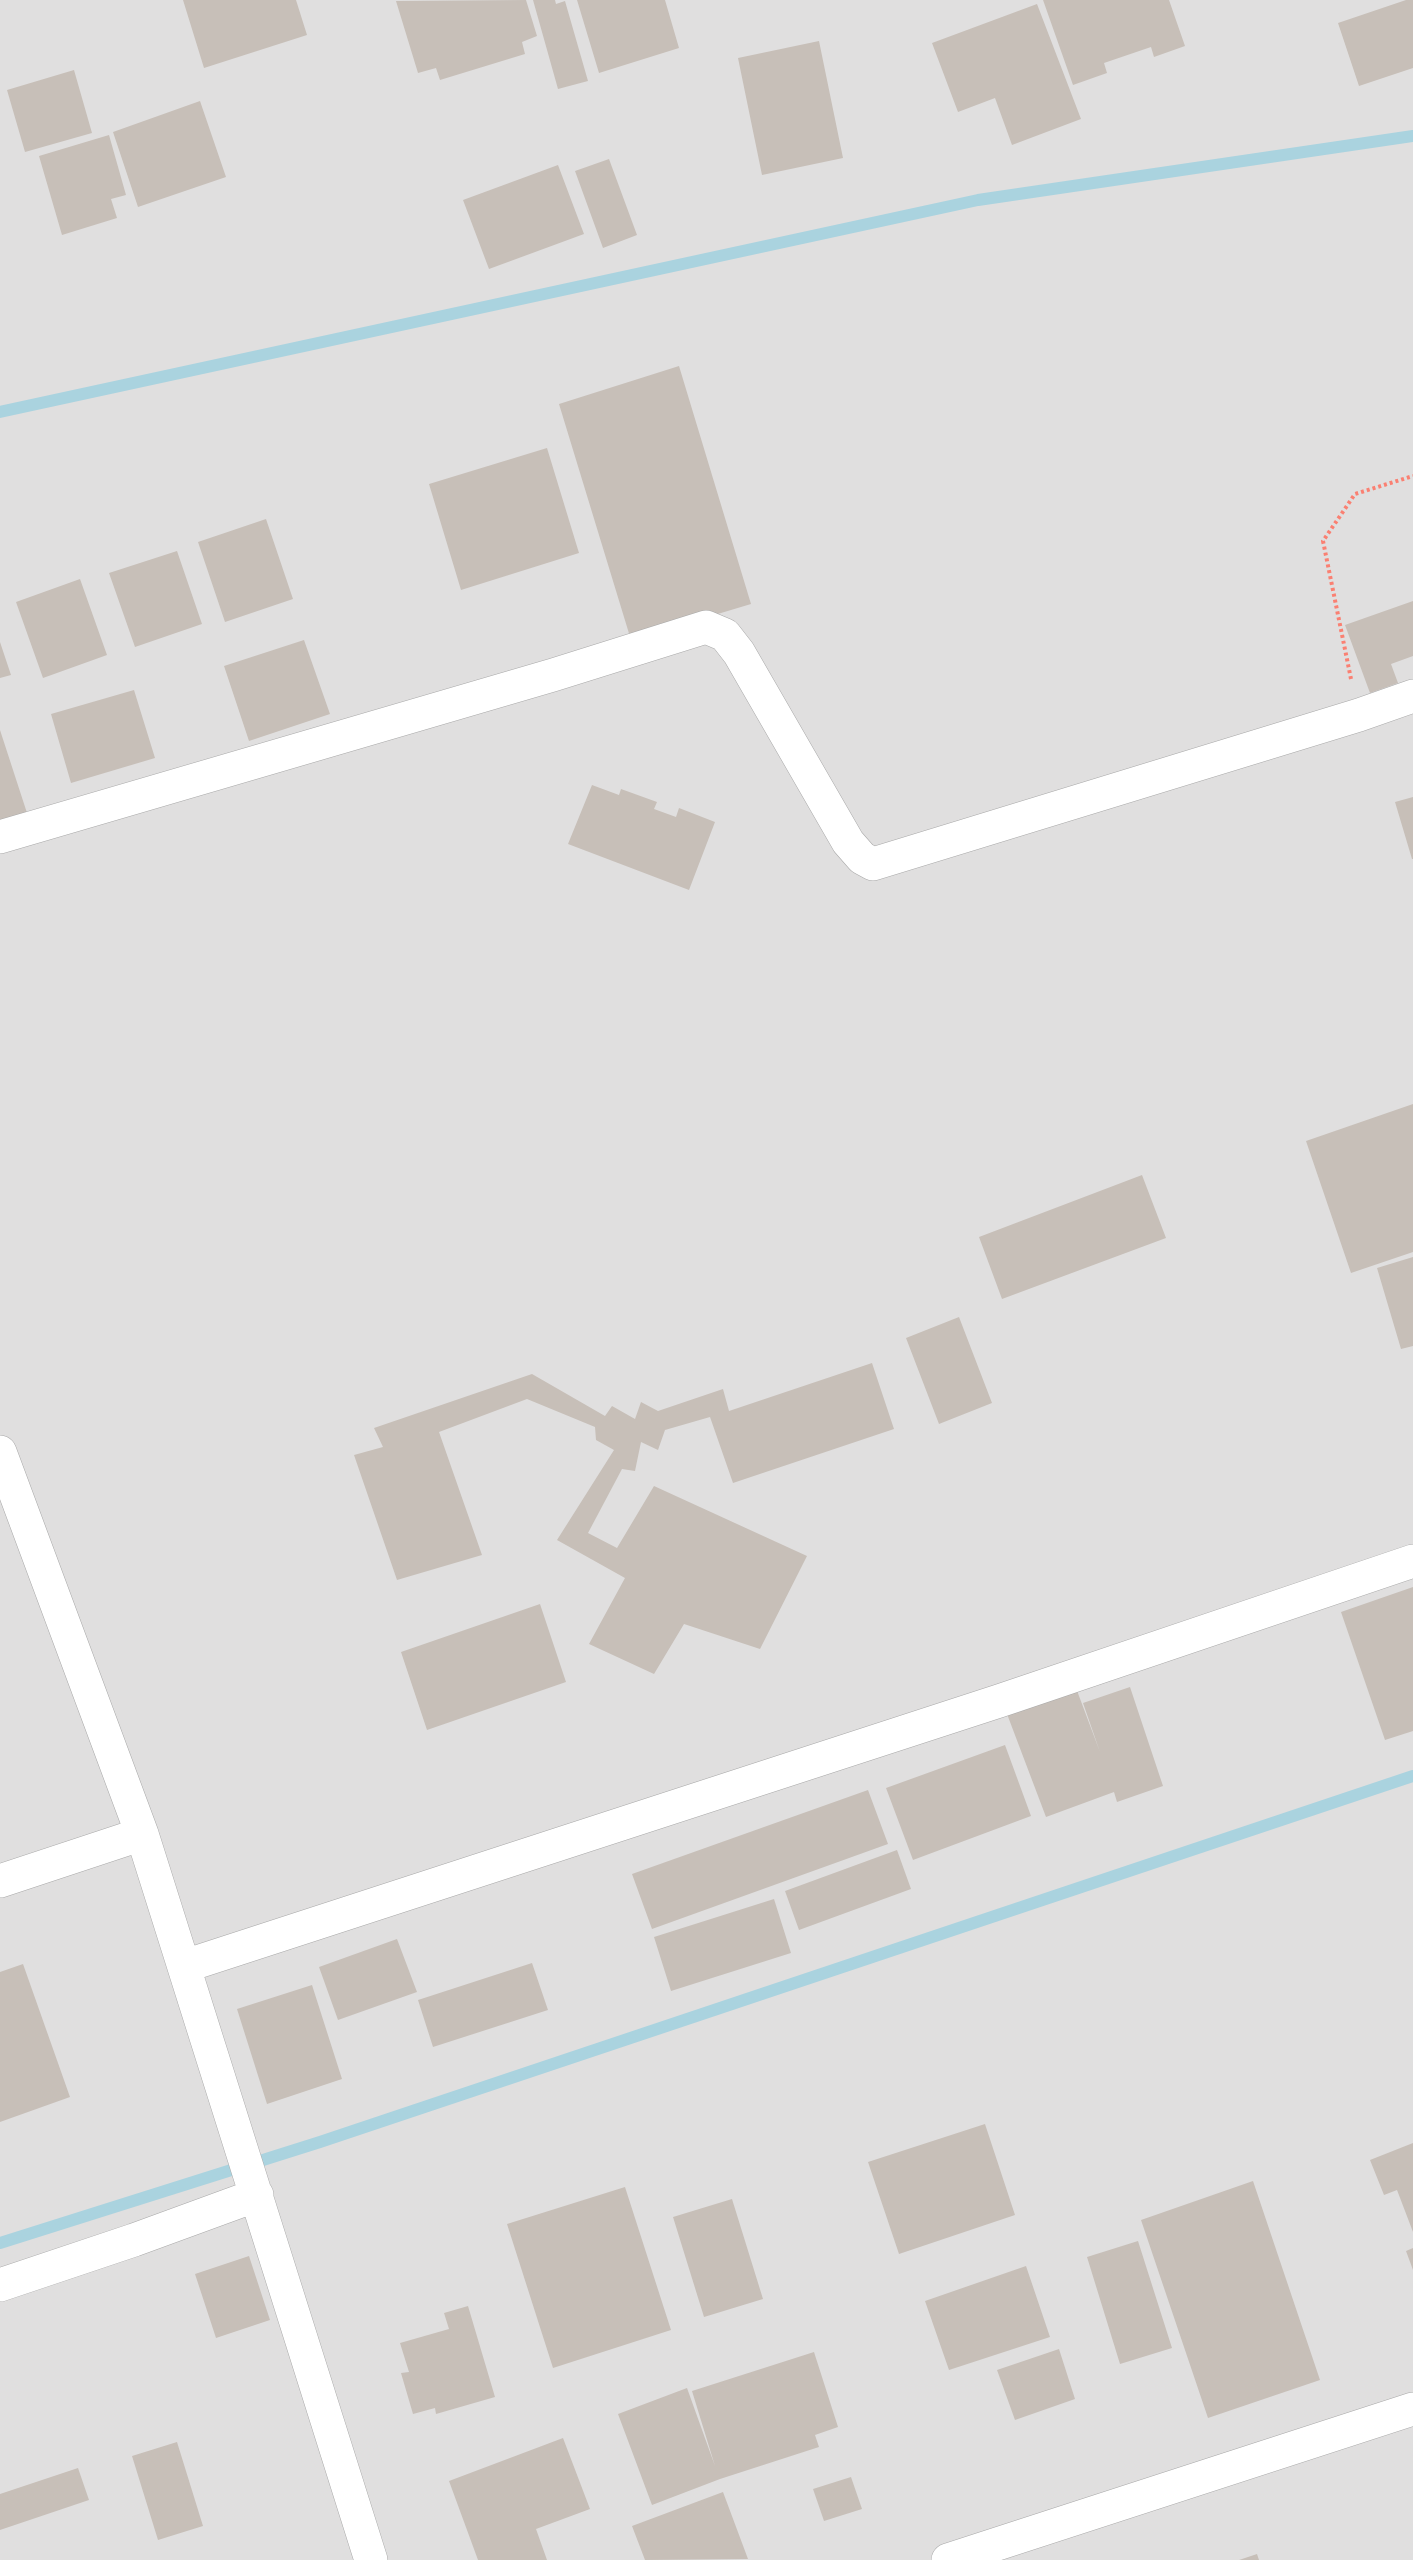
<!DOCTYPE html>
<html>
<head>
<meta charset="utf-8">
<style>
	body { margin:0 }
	canvas { display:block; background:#f2efe9 }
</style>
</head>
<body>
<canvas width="1413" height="2560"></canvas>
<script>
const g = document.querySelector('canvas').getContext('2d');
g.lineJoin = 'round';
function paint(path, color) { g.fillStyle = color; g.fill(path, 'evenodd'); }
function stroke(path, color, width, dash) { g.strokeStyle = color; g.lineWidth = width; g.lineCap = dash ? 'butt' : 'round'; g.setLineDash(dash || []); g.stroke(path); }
const residential = new Path2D(`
	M0,0H1413V2560H0Z`);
const stream = new Path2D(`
	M0,412L978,200L1413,136
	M0,2243L320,2142L1413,1776`);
const building = new Path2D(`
	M183,0H296L307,35L204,68Z
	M526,0L537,36L522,42L525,54L440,80L436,68L418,73L396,1Z
	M533,0H555L556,4L565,1L588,81L558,89Z
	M577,0H665L679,48L599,73Z
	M1043,0H1169L1185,46L1154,57L1151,47L1104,63L1107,73L1073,85Z
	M1406,0H1413V68L1359,86L1338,23Z
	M1037,4L1081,119L1012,145L995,98L958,112L932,43Z
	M819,41L843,158L762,175L738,58Z
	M74,70L92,133L25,152L7,90Z
	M200,101L226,177L138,207L113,132Z
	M109,135L126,195L111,199L117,218L62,235L39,156Z
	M609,159L637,235L603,248L575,171Z
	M558,165L584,234L489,269L463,200Z
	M679,366L751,604L631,640L559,404Z
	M547,448L579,553L461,590L429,484Z
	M266,519L293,599L225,622L198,542Z
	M177,551L202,624L135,647L109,573Z
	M80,579L107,655L43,678L16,602Z
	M1413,601V656L1391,664L1398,683L1370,693L1345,625Z
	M304,640L330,714L249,741L224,666Z
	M0,642L11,675L0,678Z
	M134,690L155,758L71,783L51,714Z
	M0,730L27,813L0,822Z
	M592,785L619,795L621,789L657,802L654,809L676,817L679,808L715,822L689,890L568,844Z
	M1413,797V859H1412L1395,802Z
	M1413,1104V1252L1351,1273L1306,1141Z
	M1142,1175L1166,1238L1002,1299L979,1237Z
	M1413,1257V1346L1401,1349L1377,1268Z
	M959,1317L992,1403L939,1424L906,1338Z
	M872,1363L894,1429L733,1483L710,1417L665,1430L658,1450L641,1442L635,1471L622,1469L588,1533L617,1548L654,1486L807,1556L760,1649L684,1624L654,1674L589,1644L625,1578L557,1540L614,1450L596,1440L595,1427L527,1399L439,1432L482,1555L397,1580L354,1455L383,1447L374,1428L532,1374L605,1416L612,1406L635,1419L641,1402L658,1411L723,1389L729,1411Z
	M1413,1587V1731L1385,1740L1341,1612Z
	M540,1604L566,1682L427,1730L401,1652Z
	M1130,1687L1163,1786L1117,1802L1114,1792L1046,1817L1007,1714L1076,1688L1100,1752L1083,1703Z
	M1005,1745L1031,1816L913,1860L886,1788Z
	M868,1790L888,1844L652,1929L632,1874Z
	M897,1850L911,1889L799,1930L785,1891Z
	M774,1899L791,1953L671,1991L654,1937Z
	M397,1939L417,1992L338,2020L319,1967Z
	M532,1963L548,2010L433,2047L418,2000Z
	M23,1964L70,2097L0,2122V1972Z
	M312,1985L342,2079L267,2104L237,2009Z
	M985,2124L1015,2215L899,2254L868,2162Z
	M1413,2143V2232L1397,2190L1384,2195L1370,2160Z
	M1253,2181L1320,2380L1208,2418L1141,2220Z
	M625,2187L671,2330L553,2368L507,2224Z
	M732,2199L763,2299L704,2317L673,2217Z
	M1138,2241L1172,2348L1120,2364L1087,2257Z
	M1413,2248V2270L1406,2251Z
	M249,2256L270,2320L216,2338L195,2274Z
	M1026,2266L1050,2337L949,2370L925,2301Z
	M468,2306L495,2397L436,2414L435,2408L413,2414L401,2373L409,2372L400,2343L449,2329L444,2313Z
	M1059,2349L1075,2399L1015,2420L997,2370Z
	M814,2352L838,2427L815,2435L819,2447L720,2479L652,2505L618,2414L687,2388L715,2466L692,2391Z
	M563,2438L590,2509L536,2529L547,2560H478L449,2481Z
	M177,2442L203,2526L158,2540L132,2456Z
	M78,2468L89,2500L0,2530V2494Z
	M851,2477L862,2509L824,2521L813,2489Z
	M723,2492L748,2559L645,2560L632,2526Z
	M1257,2554L1259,2560H1239Z`);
const path = new Path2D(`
	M1351,679L1323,541L1355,494L1413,476`);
const street = new Path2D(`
	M0,837L553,675L706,627L725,635L739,653L848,842L862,858L873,864L1359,715L1413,696
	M0,1452L142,1834L371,2560
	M0,1881L142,1834
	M185,1966L999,1701L1413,1561
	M0,2285L134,2240L257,2195
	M948,2560L1413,2409`);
paint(residential, '#e0dfdf');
stroke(stream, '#aad3df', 12);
paint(building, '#c7bfb8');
stroke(street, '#a9a9a9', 34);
stroke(path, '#fa8072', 4, [3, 3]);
stroke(street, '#fff', 33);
</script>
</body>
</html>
